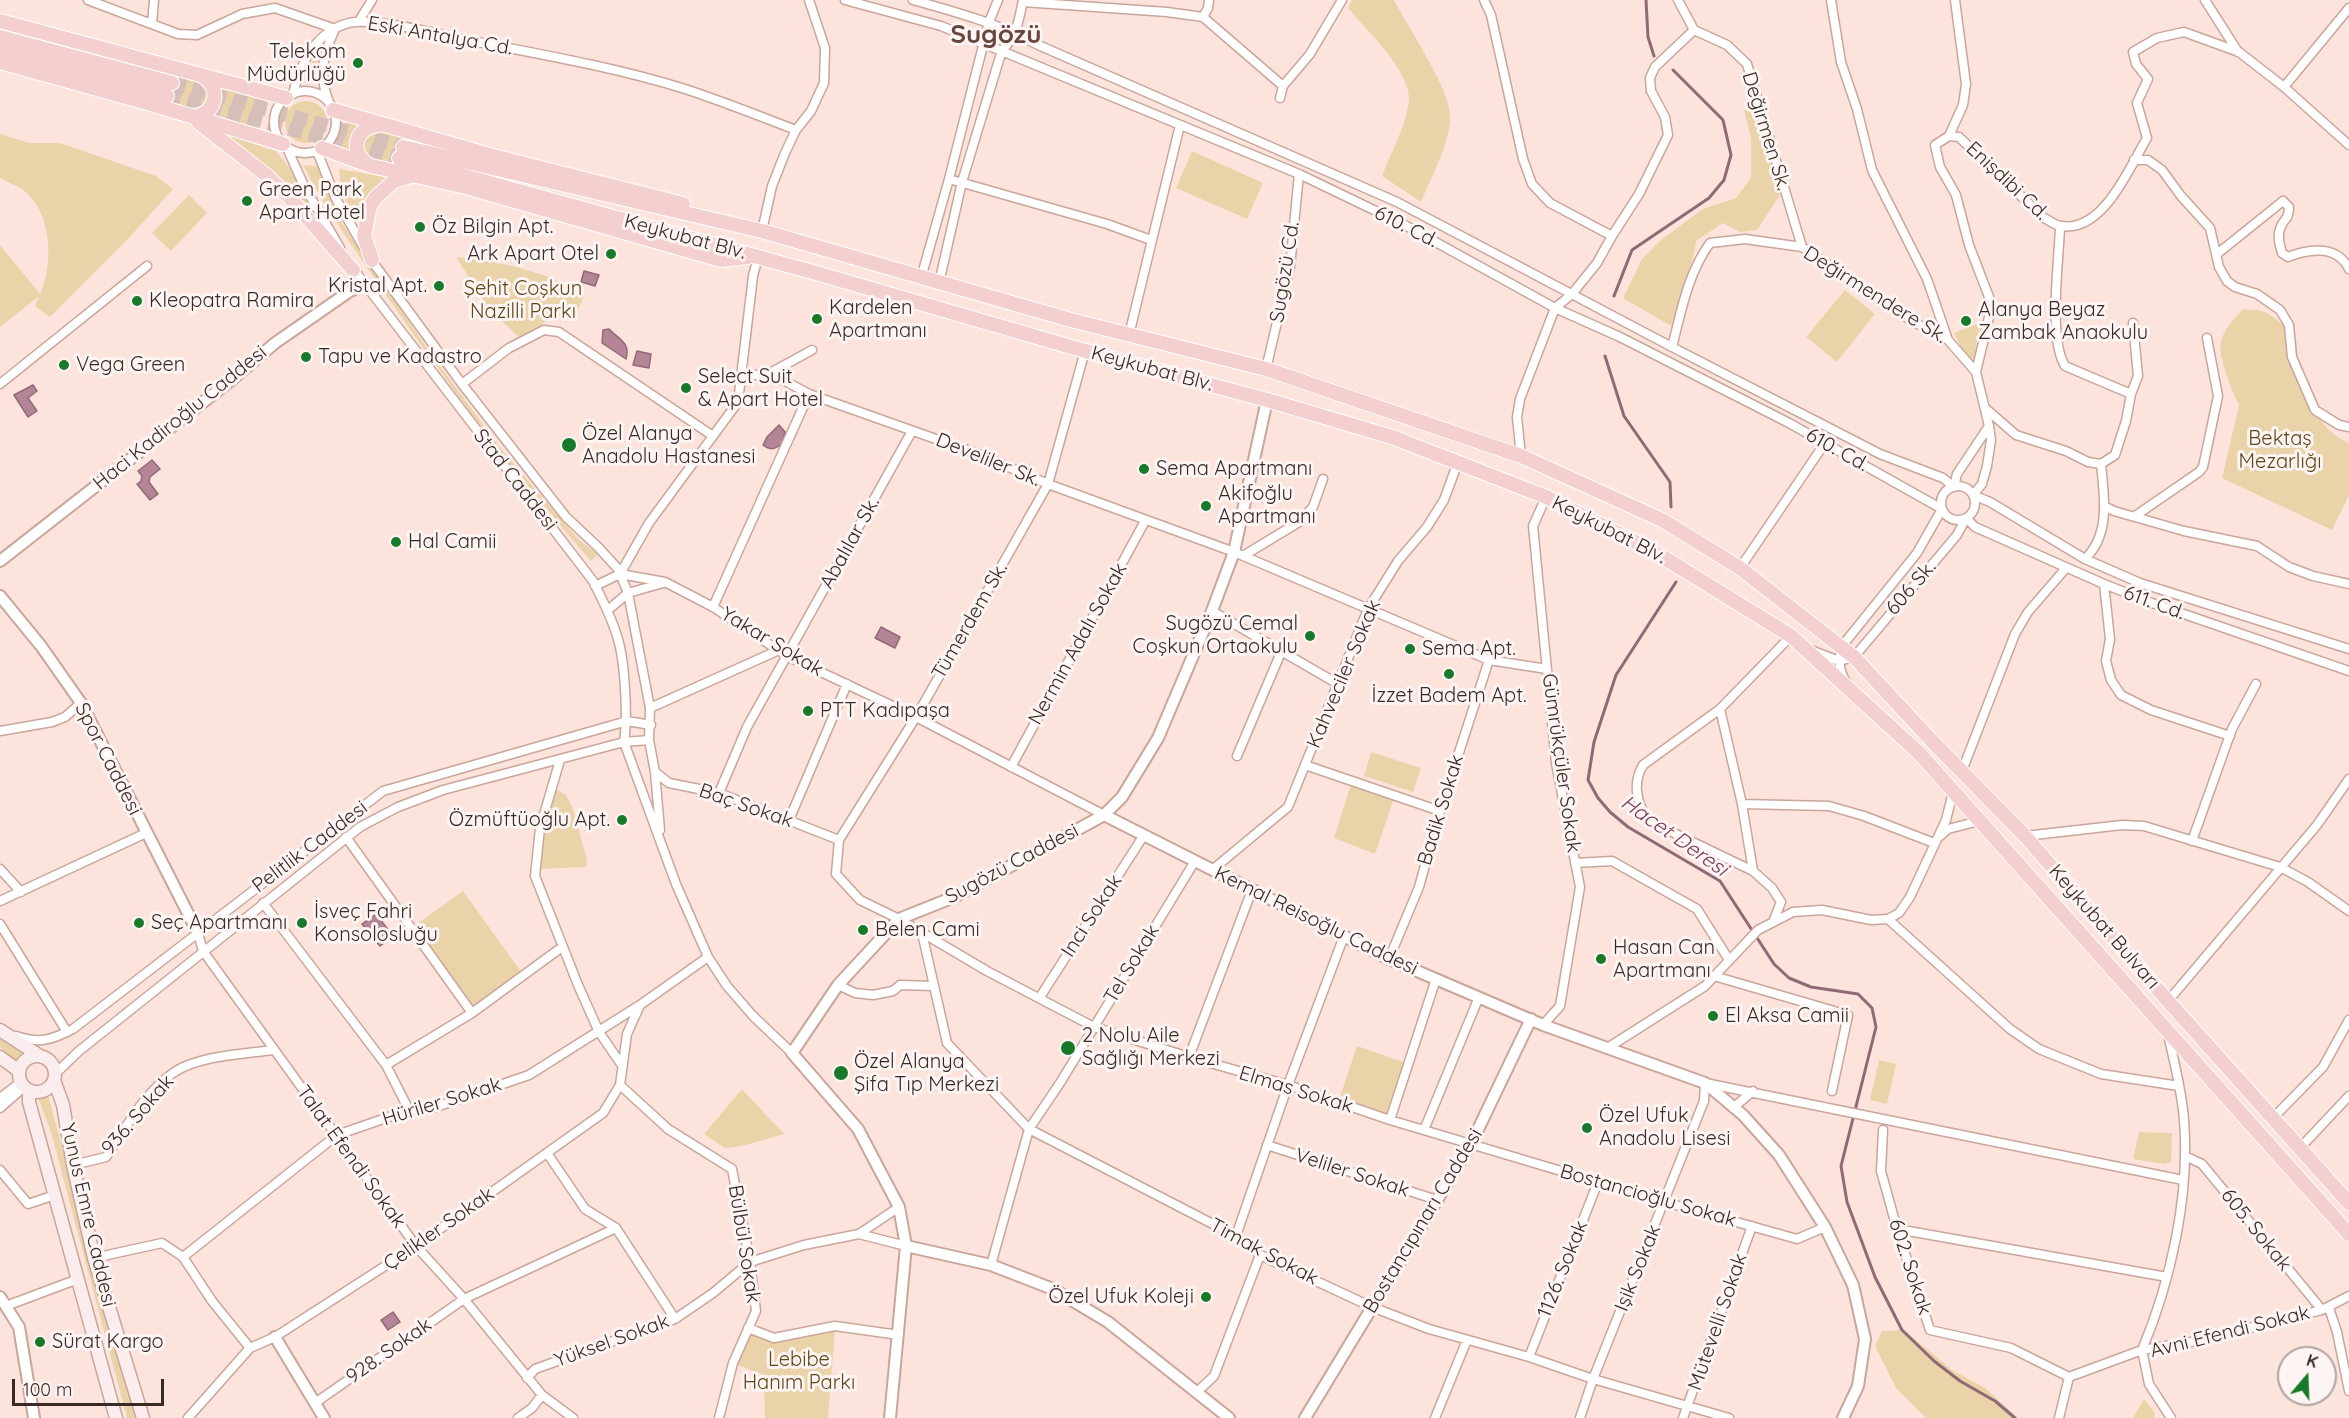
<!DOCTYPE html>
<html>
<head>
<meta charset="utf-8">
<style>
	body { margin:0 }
	#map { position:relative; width:2349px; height:1418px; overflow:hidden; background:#fce4dd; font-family:Quicksand,sans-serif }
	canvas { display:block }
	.north { position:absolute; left:2277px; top:1346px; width:60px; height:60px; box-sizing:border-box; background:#fdf5f3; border:2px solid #afa4a1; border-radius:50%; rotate:19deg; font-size:16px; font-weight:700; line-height:24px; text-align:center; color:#392a26 }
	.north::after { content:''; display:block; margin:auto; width:21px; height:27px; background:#19792a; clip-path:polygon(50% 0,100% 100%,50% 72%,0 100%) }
	.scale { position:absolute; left:12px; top:1379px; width:152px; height:27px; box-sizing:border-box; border:3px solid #392a26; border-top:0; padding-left:8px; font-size:18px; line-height:21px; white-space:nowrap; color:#392a26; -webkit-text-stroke:4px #fdf5f3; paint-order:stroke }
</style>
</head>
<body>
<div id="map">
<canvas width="2349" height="1418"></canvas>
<div class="north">K</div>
<div class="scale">100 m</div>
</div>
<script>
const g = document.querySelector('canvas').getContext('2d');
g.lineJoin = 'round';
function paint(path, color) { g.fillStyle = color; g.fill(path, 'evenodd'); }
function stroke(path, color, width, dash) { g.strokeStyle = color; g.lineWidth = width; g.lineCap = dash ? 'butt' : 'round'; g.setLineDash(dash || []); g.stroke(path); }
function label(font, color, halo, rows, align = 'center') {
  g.font = font + ' Quicksand,sans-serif'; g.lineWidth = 6; g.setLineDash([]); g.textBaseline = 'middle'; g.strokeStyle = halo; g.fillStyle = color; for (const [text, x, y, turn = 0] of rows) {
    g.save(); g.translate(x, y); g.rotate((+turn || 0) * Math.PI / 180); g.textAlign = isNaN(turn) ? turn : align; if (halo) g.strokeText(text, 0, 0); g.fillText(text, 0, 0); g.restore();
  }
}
const green = new Path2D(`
	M1352,0H1394C1408,27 1450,89 1450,115C1451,142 1431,178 1421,202L1382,176C1391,152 1406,126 1409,101C1411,71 1366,30 1348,8Z
	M319,48L315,83L303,81Z
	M178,74L206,84L209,103L195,111L169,104Z
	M218,85L267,99L258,129L210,115Z
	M285 122a21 21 0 1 1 42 0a21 21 0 1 1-42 0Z
	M1744,110L1757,111L1782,192L1757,230L1740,232L1723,223L1696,241L1694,254L1671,326L1623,298L1642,259L1662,239L1703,209L1736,198L1751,178V138Z
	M347,121L362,125L353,154L339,151Z
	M378,130L403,137L394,166L367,158L360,141L362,137Z
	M217,131L276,151L289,167L328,237Z
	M0,134L29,143H60L156,176L173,189L128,239L50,317L35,306L39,296L0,327V245L40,294C54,264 52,210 22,189C15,185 7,182 0,178Z
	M1192,151L1263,183L1247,219L1176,188Z
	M303,165L321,167L323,181L338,217L431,354L499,446L530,483L578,539L598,554L591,561C517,477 450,387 386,295C357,252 326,211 303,165Z
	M339,169L387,177L362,201L355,223L341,188Z
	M189,195L207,213L171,251L152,233Z
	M456,257C490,259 559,274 584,296L574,320L553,314L536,330L521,339L489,309Z
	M1845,290L1875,314L1837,362L1806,337Z
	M2243,309C2249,310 2257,309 2262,311C2271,314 2294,331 2296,341C2298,351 2297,363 2299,373C2304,398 2324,434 2349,443V495L2332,530L2222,478L2239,405C2232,392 2217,354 2221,341C2224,329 2235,318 2243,309Z
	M1980,323L1974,359L1965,356L1954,333Z
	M1371,752L1421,768L1413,792L1364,776Z
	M1351,784L1394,798L1375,854L1334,838Z
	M554,788L566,795L573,809L587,860L586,867L538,869L542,829Z
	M463,891L522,973L473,1008L414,926Z
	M0,1038L28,1052L21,1065L0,1047Z
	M1357,1046L1406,1063L1389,1116L1339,1100Z
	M1879,1060L1896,1064L1887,1104L1870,1100Z
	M742,1089L784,1134L742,1146L725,1148L704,1134Z
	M47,1091L125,1381L136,1418H127L51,1132L37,1095Z
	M2139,1132L2172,1133L2171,1162L2164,1164L2133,1159Z
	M835,1330L828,1418H765L764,1375L735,1364L749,1333L774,1343Z
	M1904,1330L1952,1370L1985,1388L2018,1418H1926L1896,1388L1875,1346L1882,1331Z
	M2144,1399L2155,1413L2154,1418H2133Z`);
const water = new Path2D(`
	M584,271L599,275L595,286L581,282Z
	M609,329C618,339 631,342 626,359L602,343L603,330Z
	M637,351L651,354L649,368L633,365Z
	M33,385L37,391L28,398L37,411L28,417L14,395Z
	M779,425L785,432L782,444C775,449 771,451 763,445L767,437Z
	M152,460L160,469L150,477L149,482L158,494L150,500L137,484L141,481L142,476L138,471Z
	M881,627L900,637L895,648L875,638Z
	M376,914L393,936L380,946L362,924Z
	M393,1312L400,1322L388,1330L381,1320Z`);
const stream = new Path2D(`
	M1646,0L1648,37L1654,56
	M1614,296L1632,250L1709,198L1724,180L1731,155L1723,120L1673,70
	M1605,356L1624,416L1670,482L1671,507
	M1676,582L1616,675L1594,742L1588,780L1598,798L1610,812L1628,827L1720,881L1774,964L1789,978L1811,987L1858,994L1872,1008L1876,1027L1841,1166L1847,1202L1875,1277L1902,1330L1934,1361L1960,1381L1995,1401L2015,1418`);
const trunkTunnel = new Path2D(`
	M172,83L403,147
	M167,96L399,158`);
const minor = new Path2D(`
	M88,0L178,34L197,35L242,14L275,8L335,29
	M845,0L941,26L1299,174L1403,224L1555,308L1620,337L1789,423L1942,509L1917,553L1842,646C1839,659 1838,668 1845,680
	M913,0C955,12 997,23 1036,44L1397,202L1672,347L1880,454L1943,478L1954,487L1957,474L1989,426
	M1484,0L1491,15L1523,159L1532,184L1550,203L1612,236
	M1678,0L1694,30
	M1831,0L1841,62L1857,109L1872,170L1927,279L1948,340
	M2205,0L2238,52
	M1023,2L1167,12L1203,17L1208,8L1209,0
	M1203,17L1283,86
	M359,21L372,0
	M152,24L154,0
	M2284,87L2349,8
	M274 122a31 31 0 1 1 62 0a31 31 0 1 1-62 0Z
	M293,94C300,64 316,31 349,23C370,17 434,33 457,38C533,53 611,66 685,89C722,101 759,116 796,130
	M1280,98L1283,86L1310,54L1342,0
	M329,102C318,76 323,54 335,29
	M1949,136L1963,105L1966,84L1955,0
	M287,148L304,186L340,248
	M317,151L336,199L363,246
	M2134,160H2148L2162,170L2181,196L2210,228L2219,267L2227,281L2235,287L2257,294L2280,310L2289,325L2292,357L2315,410L2339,425L2349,427
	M949,179L1107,224L1151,240
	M2060,226C2059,262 2048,338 2065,366L2131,394
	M762,231L772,186L785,153L796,130L811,111L824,83L825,48L809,0
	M2217,254L2283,201L2289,207C2289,221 2283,218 2280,229C2277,237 2280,246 2282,253L2288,257C2308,249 2337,244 2349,269
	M369,257L462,384L566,517L598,547L618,569L628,593L650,708L649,740L655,772L660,830
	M351,266L593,581C602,599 611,616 617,636C625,660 628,716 624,742L676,884L708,957L727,986L753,1016L792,1053
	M921,278L949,179L989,22L998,0
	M939,283L962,182L1002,50C1017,37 1019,19 1023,0
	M1555,308L1572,294L1597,263L1612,236L1639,194L1668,135L1665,117L1651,91L1650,78L1655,67L1694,30L1727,45L1747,64L1802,247
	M1129,335L1180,125
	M1672,347C1681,312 1688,273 1710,243L1745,239L1802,247L1912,321L1948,340L1976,372L1989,426L1991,440L1987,466L1982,484L1973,495L1990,502L2085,559L2140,583L2349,649
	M1085,351L1048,484L916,717L839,840L836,874L860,900L899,919L987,971L1094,1027L1189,1057L1288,1085L1390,1120L1665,1202L1797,1239L1825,1227
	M1266,369L1290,267L1299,174
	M1976,372L1991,309L1989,297L1969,245L1956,195L1940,167L1935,145L1949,136L1959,137L2044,218C2049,220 2055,226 2061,226C2103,233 2129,168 2147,138L2137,103L2148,79L2136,64L2133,52L2157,38L2184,32L2239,52L2284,87L2349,145
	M770,373L812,350
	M742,377L770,373L809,394L981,455L1048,484L1234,552L1489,660L1547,669
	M0,384L147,266
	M462,384L509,348L544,330L559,332L713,436
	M1985,408L2016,435L2066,451L2088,462L2101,464C2104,496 2111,534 2085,559
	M1521,456L1517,417L1520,399L1555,308
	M2101,464L2115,455L2126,421L2131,394L2138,376L2133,323
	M1941 503a17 17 0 1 1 34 0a17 17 0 1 1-34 0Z
	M2104,506L2114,511L2184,531L2257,546L2289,567L2313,576L2349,584
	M2135,516L2199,472L2203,467L2218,396L2207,338
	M1243,556L1299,522L1313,507L1323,479
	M1740,568L1825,443
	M620,574L649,523L738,402L753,276L758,257
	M2104,584L2110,639L2106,661L2111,680L2121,695L2151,710L2230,736
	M595,586L620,574L665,582L713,607L787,656L916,717L1104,815
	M713,607L809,394
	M608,610L628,593L663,583
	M1212,611L1338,684
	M1813,651L1839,661L1854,657L1957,535L1966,518L1975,527L2104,584L2152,603L2349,671
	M650,708L779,650
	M1720,709L1742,804L1753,871L1772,888L1781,902L1773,922
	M0,731L52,722L65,717L81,703
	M1237,756L1282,650
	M560,760L540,828L535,876L578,985L599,1032L621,1064
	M1305,765L1440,811
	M1011,767L1145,521
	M1962,771L2015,634L2028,612L2066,568
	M655,772L669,783L719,793L839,840
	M719,793L747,727L912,431
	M1742,804L1829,806L1864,816L1934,843
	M789,820L847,684
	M1940,836L1948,829L1979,821
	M2025,836L2122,825L2144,826L2280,867L2308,882L2349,911
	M346,837L472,1013
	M2192,841L2232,729L2256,684
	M1575,863L1612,861L1697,909L1729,960
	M0,869L21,892
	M1212,870L1288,807L1368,609L1398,561L1427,527L1444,500L1458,462
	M1753,871L1647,820C1637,801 1632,784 1643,765L1720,709L1791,636
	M0,901L146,833
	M263,903L386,1065L409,1110
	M1888,919L1899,913L1910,897L1946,820L1953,792
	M0,924L67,1032
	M198,933L203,951L416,1246L464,1299L542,1395L573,1418
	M922,933L947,1043L1029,1129L1236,1236L1260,1255L1372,1307L1429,1329L1529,1357L1593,1379L1729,1418
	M1389,959L1419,887L1440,811L1489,660
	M1714,976L1848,1015L1832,1091
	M838,985L855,993L873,995L893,991L900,985L934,986
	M1040,997L1144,835
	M2168,1001L2317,825L2349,779
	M1543,1025L1560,1006L1580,887L1556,763L1533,526L1546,497
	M16,1036C40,1044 51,1040 73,1029L383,791L627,721L651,725
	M1609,1047L1705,986L1758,930L1793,912L1822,910L1871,920L1888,919L2010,1029L2039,1049L2101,1074L2179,1086
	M1189,1057L1252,890
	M386,1065L472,1013L562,947
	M55,1074L79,1051L360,827L398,807L443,790L624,742L649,740
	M620,1085L668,1129L732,1169L750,1262L756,1311L733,1363L719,1418
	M0,1098L21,1082
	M0,1108L24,1087
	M1733,1108L1753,1091
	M2273,1118L2323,1067L2349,1020
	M1390,1120L1436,979
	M1424,1130L1479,997
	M1883,1130L1881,1171L1897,1229L1930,1330L2011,1348L2069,1377
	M1267,1145L1437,1200
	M2300,1148L2349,1096
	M547,1153L585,1209L616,1228L675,1319
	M2185,1156L2202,1164L2322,1310
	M73,1165L106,1157C125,1129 144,1093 173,1073C197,1056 243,1054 273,1050
	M0,1170L28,1204L55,1195
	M1897,1229L2167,1277
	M859,1234L906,1246
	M1236,1236L1288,1085L1344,936
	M183,1257L337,1135L409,1110L430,1109L529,1075L640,1005L708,957
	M94,1258L162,1243L183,1257L212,1301L250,1348
	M991,1265L1029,1129L1060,1083L1195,861
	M6,1306L78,1279
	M2329,1308L2337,1332L2349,1391
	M748,1328L774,1338L835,1326L899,1335
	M1529,1357L1598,1182
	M527,1378L535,1369L675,1319L713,1293L750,1262L804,1245L859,1234L899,1207
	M1197,1392L1214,1376L1260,1255
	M315,1403L464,1299L616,1228
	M188,1418L250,1348L275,1337L416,1246L603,1113L620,1085L627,1034L640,1005
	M518,1418L532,1408L542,1395
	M1435,1418L1467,1340
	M1580,1418L1593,1379L1704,1101L1705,1083L2183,1180
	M1683,1418L1752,1226
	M2059,1418L2069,1377L2142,1350C2171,1281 2190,1195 2184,1120C2182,1091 2174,1062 2168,1034
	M2171,1418L2149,1384L2142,1350L2197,1341L2322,1310L2349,1296`);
const tertiary = new Path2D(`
	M0,561L234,378L275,343L350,291L366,284
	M0,596L41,646L81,703L198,933
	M1104,815L1389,959L1543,1025L1705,1083L1743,1115L1779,1155L1825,1227L1853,1285L1865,1339L1858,1386L1843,1418
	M906,1246L991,1265L1053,1289L1108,1322L1229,1418
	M0,1297L19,1327L34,1418
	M275,1337L324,1418
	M890,1418L906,1246L899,1207L858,1129L792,1053L838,985L899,919L954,897L1104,815L1122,797L1158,738L1212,611L1234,552L1267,400
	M1305,1418L1471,1144L1531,1019`);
const secondary = new Path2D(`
	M0,1030L40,1056
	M19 1074a18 18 0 1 1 36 0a18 18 0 1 1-36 0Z
	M0,1057L19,1071
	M54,1080L63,1105L73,1165L94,1258L143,1418
	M29,1090V1102L116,1418`);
const trunk = new Path2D(`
	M0,21L286,98
	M0,37L172,83
	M0,50L167,96
	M0,62L151,104L283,144
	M333,110L493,156L683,204
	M191,116C216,117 223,88 202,76
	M198,122L266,175L288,196L353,270
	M403,147L762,231L1067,319L1266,369L1521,456L1662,520L1740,568L1854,657L1931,740L2025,836L2168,1001L2349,1203
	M322,148L371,166L466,187L721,260L748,257
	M399,158L816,273L1085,351L1267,400L1392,437L1546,497L1653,551L1791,636L1919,753L2349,1234
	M368,164C348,152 356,126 379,125
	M372,260L364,236L370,206L376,197L394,181L411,176`);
const markers = [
	[358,63,6,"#19792a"],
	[247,201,6,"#19792a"],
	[420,227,6,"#19792a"],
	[611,254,6,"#19792a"],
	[439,286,6,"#19792a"],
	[137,301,6,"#19792a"],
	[817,319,6,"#19792a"],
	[1966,321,6,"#19792a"],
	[306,357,6,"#19792a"],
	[64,365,6,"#19792a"],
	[686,388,6,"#19792a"],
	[569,445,8,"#19792a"],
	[1144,469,6,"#19792a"],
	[1206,506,6,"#19792a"],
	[396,542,6,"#19792a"],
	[1310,636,6,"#19792a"],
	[1410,649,6,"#19792a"],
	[1449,674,6,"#19792a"],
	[808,711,6,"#19792a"],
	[622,820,6,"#19792a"],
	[139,923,6,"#19792a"],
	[302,923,6,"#19792a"],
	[863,930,6,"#19792a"],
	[1601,959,6,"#19792a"],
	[1713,1016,6,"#19792a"],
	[1068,1048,8,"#19792a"],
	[841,1073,8,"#19792a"],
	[1587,1128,6,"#19792a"],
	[1206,1297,6,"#19792a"],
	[40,1342,6,"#19792a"]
];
const streetNames = [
	["Eski Antalya Cd.",440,36,10],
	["Değirmen Sk.",1766,131,73],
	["Enişdibi Cd.",2007,181,43],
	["610. Cd.",1406,227,27],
	["Keykubat Blv.",685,237,15],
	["Sugözü Cd.",1285,272,-81],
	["Değirmendere Sk.",1875,295,32],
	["Keykubat Blv.",1152,369,15],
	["Haci Kadiroğlu Caddesi",180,418,-39],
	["610. Cd.",1837,450,29],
	["Develiler Sk.",988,460,22],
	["Stad Caddesi",515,480,52],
	["Keykubat Blv.",1609,530,27],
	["Abalılar Sk.",850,543,-61],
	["606 Sk.",1911,588,-49],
	["611. Cd.",2154,603,20],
	["Tümerdem Sk.",970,621,-60],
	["Yakar Sokak",772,642,31],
	["Nermin Adalı Sokak",1078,644,-61],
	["Kahveciler Sokak",1344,674,-67],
	["Spor Caddesi",108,759,63],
	["Gümrükçüler Sokak",1561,763,82],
	["Baç Sokak",746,806,19],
	["Badik Sokak",1441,810,-73],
	["Pelitlik Caddesi",310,847,-37],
	["Sugözü Caddesi",1012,864,-28],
	["Inci Sokak",1092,916,-57],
	["Kemal Reisoğlu Caddesi",1316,921,26],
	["Keykubat Bulvarı",2104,927,49],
	["Tel Sokak",1132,964,-59],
	["Elmas Sokak",1296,1090,17],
	["Hüriler Sokak",442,1102,-17],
	["936. Sokak",138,1115,-49],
	["Talat Efendi Sokak",351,1157,54],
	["Veliler Sokak",1352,1173,18],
	["Bostancioğlu Sokak",1648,1196,16],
	["Yunus Emre Caddesi",88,1215,77],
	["Bostancıpınarı Caddesi",1423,1221,-59],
	["Çelikler Sokak",439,1229,-35],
	["605. Sokak",2256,1230,51],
	["Bülbül Sokak",744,1244,81],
	["Timak Sokak",1264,1252,28],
	["602. Sokak",1910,1267,72],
	["Işik Sokak",1638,1268,-68],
	["1126. Sokak",1563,1269,-68],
	["Mütevelli Sokak",1718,1322,-71],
	["Avni Efendi Sokak",2230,1332,-14],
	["Yüksel Sokak",612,1341,-20],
	["928. Sokak",389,1351,-35]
];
const poiNames = [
	["Telekom",346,52,"right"],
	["Müdürlüğü",346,75,"right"],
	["Green Park",259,190],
	["Apart Hotel",259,213],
	["Öz Bilgin Apt.",432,227],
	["Ark Apart Otel",599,254,"right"],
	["Kristal Apt.",427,286,"right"],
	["Kleopatra Ramira",149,301],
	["Kardelen",829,308],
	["Apartmanı",829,331],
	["Alanya Beyaz",1978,310],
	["Zambak Anaokulu",1978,333],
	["Tapu ve Kadastro",318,357],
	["Vega Green",76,365],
	["Select Suit",698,377],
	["& Apart Hotel",698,400],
	["Özel Alanya",582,434],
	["Anadolu Hastanesi",582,457],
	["Sema Apartmanı",1156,469],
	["Akifoğlu",1218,494],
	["Apartmanı",1218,517],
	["Hal Camii",408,542],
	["Sugözü Cemal",1298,624,"right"],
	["Coşkun Ortaokulu",1298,647,"right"],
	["Sema Apt.",1422,649],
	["İzzet Badem Apt.",1449,696,"center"],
	["PTT Kadıpaşa",820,711],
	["Özmüftüoğlu Apt.",610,820,"right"],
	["İsveç Fahri",314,912],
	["Konsolosluğu",314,935],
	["Seç Apartmanı",151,923],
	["Belen Cami",875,930],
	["Hasan Can",1613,948],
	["Apartmanı",1613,971],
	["El Aksa Camii",1725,1016],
	["2 Nolu Aile",1082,1036],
	["Sağlığı Merkezi",1082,1059],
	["Özel Alanya",854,1062],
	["Şifa Tıp Merkezi",854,1085],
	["Özel Ufuk",1599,1116],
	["Anadolu Lisesi",1599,1139],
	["Özel Ufuk Koleji",1194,1297,"right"],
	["Sürat Kargo",52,1342]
];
const parkNames = [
	["Şehit Coşkun",523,289],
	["Nazilli Parkı",523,312],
	["Bektaş",2280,439],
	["Mezarlığı",2280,462],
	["Lebibe",799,1360],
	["Hanım Parkı",799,1383]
];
const waterNames = [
	["Hacet Deresi",1674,836,35]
];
const districtNames = [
	["Sugözü",996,35]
];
paint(green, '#ebd3a9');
paint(water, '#b48597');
stroke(water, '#8f6a75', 1.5);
stroke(stream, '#8f6a75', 3);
stroke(trunkTunnel, '#d5bfb8', 14, [14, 7]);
stroke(minor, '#caa59a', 11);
stroke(tertiary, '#caa59a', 14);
stroke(secondary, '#caa59a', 15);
stroke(trunk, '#fff', 16);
stroke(minor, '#fff', 8);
stroke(tertiary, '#fff', 10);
stroke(secondary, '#fbedee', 12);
stroke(trunk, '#f4cfd0', 14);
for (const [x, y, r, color] of markers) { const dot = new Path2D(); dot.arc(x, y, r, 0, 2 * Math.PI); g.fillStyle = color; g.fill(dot); stroke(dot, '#fdf5f3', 2); }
label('20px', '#392a26', '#fdf5f3', streetNames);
label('20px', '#392a26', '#fdf5f3', poiNames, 'left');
label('20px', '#5f4615', '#fdf5f3', parkNames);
label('italic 21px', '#783b55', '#fdf5f3', waterNames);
label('bold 26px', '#66473d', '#fdf5f3', districtNames);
</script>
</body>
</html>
